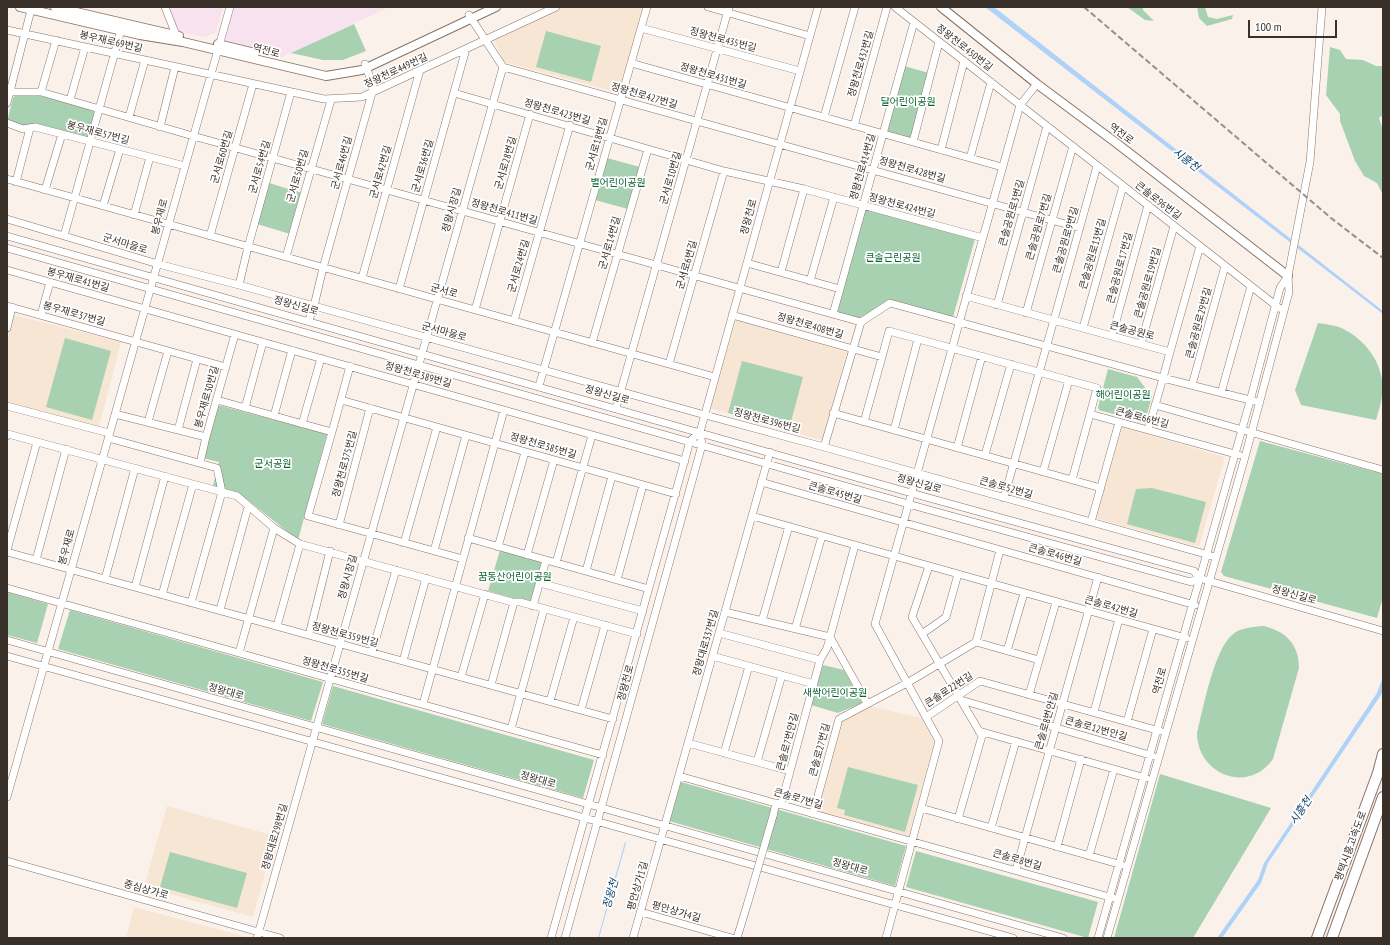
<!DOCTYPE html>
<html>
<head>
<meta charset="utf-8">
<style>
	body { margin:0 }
	#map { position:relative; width:1390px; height:945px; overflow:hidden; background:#fbf1eb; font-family:"PT Sans Narrow",sans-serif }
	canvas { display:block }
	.frame { position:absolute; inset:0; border:8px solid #39302a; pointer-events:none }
	.scale { position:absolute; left:1248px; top:20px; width:89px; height:18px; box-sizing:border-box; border:2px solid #39302a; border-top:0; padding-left:5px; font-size:12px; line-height:14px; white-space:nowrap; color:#39302a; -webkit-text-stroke:3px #fff; paint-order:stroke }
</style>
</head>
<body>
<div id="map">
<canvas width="1390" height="945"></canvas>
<div class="frame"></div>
<div class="scale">100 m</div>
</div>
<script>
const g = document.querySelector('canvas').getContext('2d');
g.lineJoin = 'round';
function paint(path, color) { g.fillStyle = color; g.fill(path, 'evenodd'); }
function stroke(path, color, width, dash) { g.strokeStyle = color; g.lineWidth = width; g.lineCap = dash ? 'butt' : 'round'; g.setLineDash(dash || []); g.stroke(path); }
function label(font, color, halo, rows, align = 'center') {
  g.font = font + ' "PT Sans Narrow","Noto Sans KR",sans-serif'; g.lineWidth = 3.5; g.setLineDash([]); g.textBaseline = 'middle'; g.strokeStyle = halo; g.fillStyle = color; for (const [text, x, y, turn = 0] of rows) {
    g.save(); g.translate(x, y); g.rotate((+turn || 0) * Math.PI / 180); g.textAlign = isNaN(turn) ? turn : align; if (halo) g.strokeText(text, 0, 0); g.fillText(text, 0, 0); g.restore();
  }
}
const industrial = new Path2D(`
	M168,7H223L216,32L205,37L179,32Z
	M234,7H389L282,57L224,44Z`);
const education = new Path2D(`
	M563,7H643L619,93L504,62L494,40Z
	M14,315L121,342L99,427L7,403V342Z
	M736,320L847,352L822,440L710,408Z
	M1122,427L1225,457L1199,547L1096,518Z
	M869,706L921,718L934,742L909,836L817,811L841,723Z
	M167,806L275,836L253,917L144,887Z
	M134,907L247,937L126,938Z`);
const green = new Path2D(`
	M1127,7H1143V10L1154,21L1145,20Z
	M1197,7H1205L1208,17L1217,19L1233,15L1232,19L1207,26L1199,18Z
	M354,24L366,51L343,60H323L291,53Z
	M546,31L601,46L591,82L536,67Z
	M1330,47L1340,50L1346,59L1363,60L1376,66H1383V115L1379,118L1383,130V195L1377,183L1364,176L1355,161L1340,121V114L1326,95Z
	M904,66L929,73L911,138L908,139L886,131Z
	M15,96H41L92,109L96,114L89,135L86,138L36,124L23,128L8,122V118L13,98Z
	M607,158L640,167L628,209L595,200Z
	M269,183L302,193L290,234L257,224Z
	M864,208L975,239L953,317L890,300L858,319L835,313Z
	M1318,323C1325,324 1333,325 1339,327C1361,336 1379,357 1382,380C1384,394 1380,407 1376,420L1301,405L1295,390Z
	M65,338L111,351L92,420L46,407Z
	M742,361L803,377L789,429L728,413Z
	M1108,369L1137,377L1152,397L1145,420L1142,422L1099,410L1098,407Z
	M218,405L327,434L298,540L239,493L213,486L219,462L198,457Z
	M1260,441L1383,474V597L1377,618L1224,576L1221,572Z
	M1152,488L1206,502L1195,543L1127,524L1136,489Z
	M500,550L542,562L530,603L488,591Z
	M7,592L48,604L37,643L7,635Z
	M70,610L323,682L311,721L58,649Z
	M1264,626C1287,632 1299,645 1299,668L1273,759C1248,795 1197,774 1197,733C1203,709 1214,650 1232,635C1241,627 1253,627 1264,626Z
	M823,665L844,670L862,703L838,713L811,705Z
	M333,686L594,760L583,798L322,724Z
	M848,767L918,785L905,832L844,815L845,810L837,808Z
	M1160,774L1271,808L1193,938H1114Z
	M681,782L906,846L895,886L669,821Z
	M916,851L1098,902L1088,938L906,887Z
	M170,852L247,873L237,908L160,887Z`);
const water = new Path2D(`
	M985,7H994L1374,304L1383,311V314Z
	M1383,677V689L1381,695L1268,863L1261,883L1222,938H1217L1258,880L1264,863L1377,693Z
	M625,842L626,843L599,938H598Z`);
const minor = new Path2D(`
	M165,7L176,35
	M708,7L810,36
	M895,7L1279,308
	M641,28L800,71
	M7,30L324,99L362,97L556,7
	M631,63L1002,167
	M503,67L1080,228
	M7,92H41L193,136L861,322
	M41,92L56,40
	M454,93L724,171L804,189L983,238
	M70,100L85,47
	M7,103L31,10
	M129,117L145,60
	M824,117L855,7
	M7,123L23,129L35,127L185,166
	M854,126L887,7
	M160,127L175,67
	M913,142L939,42
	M941,150L964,61
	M970,158L991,82
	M7,179L715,377
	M16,182L30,128
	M45,190L62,134
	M103,206L120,149
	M134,215L150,157
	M7,219L158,264L239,285L705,415L824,447L1216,557
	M7,236L929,498L1194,571L1199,578L1383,631
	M64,236L121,30
	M210,236L253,84
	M7,248L926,509L1191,582L1199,578
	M286,257L331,100
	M747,263L840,289L914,22
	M7,270L685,461
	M781,272L804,189
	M362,278L420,70
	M810,281L834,197
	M239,285L248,247L291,92
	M399,289L466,49
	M966,296L1170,352L1163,378L1254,401
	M997,305L1047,126
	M7,306L226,367
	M475,310L530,114
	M1026,313L1073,146
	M833,314L840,289
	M41,315L50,282
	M732,315L882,357L889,331L1097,388L1090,414L1239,455
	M309,320L314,306L323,268L372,93L373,86L365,64
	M514,321L570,125
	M861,322L890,303L1163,378L1148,430
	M7,328L12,307
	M1083,328L1123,186
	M1112,336L1148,205
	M592,343L648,149
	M1141,344L1174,226
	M1170,352L1200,246
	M669,364L724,171
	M1192,385L1225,266
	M539,386L647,7
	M1221,393L1251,286
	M217,400L332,432L308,516L463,559L504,410
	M341,400L676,494
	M1155,405L1383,470
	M7,406L109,433
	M245,408L263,342
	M616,408L729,7
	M833,413L1101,488
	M115,414L206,437L235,334
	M274,416L292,350
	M148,422L168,351
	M864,422L882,357
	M302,424L321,358
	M178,430L197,359
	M894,430L918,339
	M332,432L350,366
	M7,436L8,434L237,496L274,528L300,544L512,602H520L637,634
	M108,438L217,468L222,492L191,603
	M824,447L861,322
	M957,448L982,356
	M985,455L1011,364
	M200,463L206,437
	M1043,472L1069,380
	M1072,480L1090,414
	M761,482L1195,605
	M1004,498L1097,166
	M752,516L1186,638
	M1091,522L1119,422
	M339,525L370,408
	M468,538L649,589
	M404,543L437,427
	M498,547L525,452
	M7,550L37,442
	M434,551L466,435
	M7,552L613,719
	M527,555L554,460
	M36,560L66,449
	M556,563L592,435
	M929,566L912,617L982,736L958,819
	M586,571L612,476
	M105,579L135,468
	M617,580L643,485
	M540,583L643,611
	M135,587L165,476
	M7,588L603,755
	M162,595L193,484
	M533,606L546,560
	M220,610L248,507
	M725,612L830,637L867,703
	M762,621L789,526
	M277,626L300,544
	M795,629L822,536
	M719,633L820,660
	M922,634L946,617L958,574
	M309,635L330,551
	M7,640L1063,938
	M976,642L1000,550
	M1007,651L1024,593
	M372,652L396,570
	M239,653L274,528
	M7,656L1013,938
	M712,656L814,684
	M403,661L426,578
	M461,677L485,594
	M491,685L514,602
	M1029,695L1056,602
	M961,700L1153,756
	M550,701L574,617
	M423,704L463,559
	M581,710L605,625
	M1094,712L1119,619
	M926,717L980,681L1160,731
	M1127,722L1153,629
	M511,729L544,609
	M979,731L1146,778
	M688,743L790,771
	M724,753L749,666
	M757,762L782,675
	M679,776L1113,898
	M7,797L230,7
	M781,805L820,660L827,648L855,545
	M921,808L1122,865
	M813,814L839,719L907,683L976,642L1039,660
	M773,816L776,803
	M991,828L1016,741
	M1057,847L1081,759
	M1089,856L1114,769
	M7,861L280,938
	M1016,870L1098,577
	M641,912L732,938
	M257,938L503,67L469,15
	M551,938L690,441L700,432
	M565,938L702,445L700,432L818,7
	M633,938L770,452
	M737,938L748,902
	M886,938L939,741L875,624L1020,105L1037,84
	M1098,938L1250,401L1280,288L1288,276
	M1107,938L1245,457L1289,292L1288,276L1310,162L1322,7`);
const major = new Path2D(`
	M20,7L140,35L183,42L326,76L362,70L496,7
	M55,7L179,36
	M941,7L1037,84L1115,142L1288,276
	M218,44L255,53`);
const highway = new Path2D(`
	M1317,938L1378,773L1383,754
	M1332,938L1383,797`);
const rail = new Path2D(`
	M1084,7L1331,218L1383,258`);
const minorBridge = new Path2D(`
	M748,902L773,816`);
const streetNames = [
	["정왕천로435번길",723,40,15],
	["봉우재로69번길",111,42,13],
	["정왕천로450번길",964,48,38],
	["역전로",266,51,15],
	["정왕천로432번길",861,64,-74],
	["정왕천로449번길",396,71,-25],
	["정왕천로431번길",713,76,16],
	["정왕천로427번길",644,96,16],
	["정왕천로423번길",557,112,16],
	["봉우재로57번길",98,133,15],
	["역전로",1121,134,37],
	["군서로18번길",597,144,-74],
	["군서로60번길",222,157,-74],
	["군서로46번길",342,163,-75],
	["군서로28번길",506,163,-74],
	["군서로36번길",423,166,-74],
	["군서로54번길",260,167,-74],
	["정왕천로414번길",863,167,-74],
	["정왕천로428번길",912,170,16],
	["군서로42번길",381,172,-74],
	["군서로50번길",298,176,-74],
	["군서로10번길",671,178,-74],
	["큰솔로96번길",1158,201,38],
	["정왕천로424번길",902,206,15],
	["정왕시장길",452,210,-74],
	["정왕천로411번길",504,212,16],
	["큰솔공원로3번길",1012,213,-74],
	["봉우재로",160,217,-75],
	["정왕천로",749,217,-74],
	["큰솔공원로7번길",1039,227,-74],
	["큰솔공원로9번길",1066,240,-74],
	["군서로14번길",610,243,-74],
	["군서마을로",125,244,17],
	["큰솔공원로13번길",1093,254,-74],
	["군서로6번길",687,265,-74],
	["군서로24번길",519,266,-74],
	["큰솔공원로17번길",1120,268,-75],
	["봉우재로41번길",78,280,16],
	["큰솔공원로19번길",1148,283,-74],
	["군서로",444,291,16],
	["정왕신길로",296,306,16],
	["봉우재로37번길",74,314,16],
	["큰솔공원로29번길",1199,323,-75],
	["정왕천로408번길",810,326,16],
	["큰솔공원로",1132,331,15],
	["군서마을로",444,332,16],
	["정왕천로389번길",418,375,16],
	["정왕신길로",607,395,16],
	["봉우재로30번길",207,397,-74],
	["큰솔로66번길",1142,418,15],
	["정왕천로396번길",767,421,15],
	["정왕천로385번길",543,446,16],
	["정왕천로375번길",345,464,-75],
	["정왕신길로",919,484,16],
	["큰솔로52번길",1006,488,16],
	["큰솔로45번길",835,493,16],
	["봉우재로",67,547,-74],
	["큰솔로46번길",1055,555,16],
	["정왕시장길",348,577,-74],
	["정왕신길로",1294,595,16],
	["큰솔로42번길",1111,607,16],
	["정왕천로359번길",345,635,15],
	["정왕대로337번길",706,643,-74],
	["정왕천로355번길",335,670,16],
	["역전로",1160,681,-74],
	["정왕천로",626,683,-75],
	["큰솔로22번길",949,690,-33],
	["정왕대로",226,692,16],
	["큰솔로8번안길",1047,721,-74],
	["큰솔로12번안길",1096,729,16],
	["큰솔로7번안길",788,742,-75],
	["큰솔로27번길",820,750,-75],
	["정왕대로",538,780,16],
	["큰솔로7번길",798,799,16],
	["정왕대로298번길",275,837,-74],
	["평택시흥고속도로",1351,846,-70],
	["큰솔로8번길",1017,860,16],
	["정왕대로",850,867,16],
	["평안상가1길",638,886,-74],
	["중심상가로",146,890,16],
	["평안상가4길",676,912,16]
];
const parkNames = [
	["달어린이공원",908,102],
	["별어린이공원",618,183],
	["큰솔근린공원",893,258],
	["해어린이공원",1123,395],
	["군서공원",273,464],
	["꿈동산어린이공원",515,577],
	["새싹어린이공원",835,693]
];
const waterNames = [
	["시흥천",1186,160,38],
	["시흥천",1301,811,-56],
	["정왕천",611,894,-74]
];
paint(industrial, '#f8e2ef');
paint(education, '#f7e6d4');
paint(green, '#a7d1b1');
paint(water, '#afd2f8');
stroke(minor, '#8a7366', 8);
stroke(major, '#8a7366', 10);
stroke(highway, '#8a7366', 12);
stroke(minor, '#fff', 7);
stroke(major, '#fff', 8);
stroke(highway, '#fff', 10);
stroke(rail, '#988f89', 2, [6, 3]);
stroke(minorBridge, '#8a7366', 8, []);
stroke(minorBridge, '#fff', 7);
label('10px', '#39302a', '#fff', streetNames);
label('10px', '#0b6332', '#fff', parkNames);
label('italic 11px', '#0e3e69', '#fff', waterNames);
</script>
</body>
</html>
